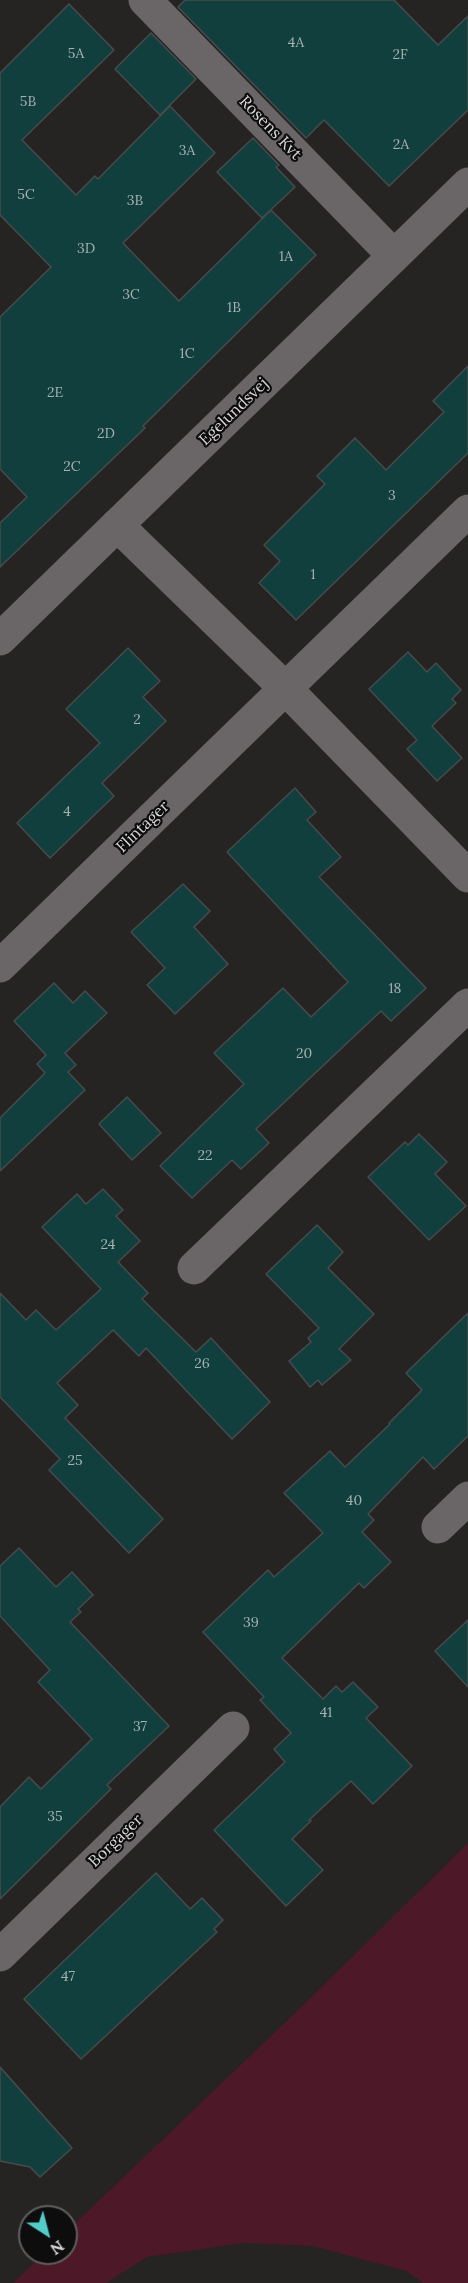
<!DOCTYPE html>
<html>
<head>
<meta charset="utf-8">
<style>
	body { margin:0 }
	#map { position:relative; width:468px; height:2283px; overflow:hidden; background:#262323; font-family:Lora,serif }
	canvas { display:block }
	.north { position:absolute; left:18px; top:2205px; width:60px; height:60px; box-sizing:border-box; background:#0e0d0d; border:2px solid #5f5e5e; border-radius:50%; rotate:144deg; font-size:16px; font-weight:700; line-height:24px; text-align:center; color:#d9d7d7 }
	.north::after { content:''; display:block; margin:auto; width:21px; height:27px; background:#53cdc9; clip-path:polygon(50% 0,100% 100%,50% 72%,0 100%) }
</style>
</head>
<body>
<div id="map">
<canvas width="468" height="2283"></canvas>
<div class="north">N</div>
</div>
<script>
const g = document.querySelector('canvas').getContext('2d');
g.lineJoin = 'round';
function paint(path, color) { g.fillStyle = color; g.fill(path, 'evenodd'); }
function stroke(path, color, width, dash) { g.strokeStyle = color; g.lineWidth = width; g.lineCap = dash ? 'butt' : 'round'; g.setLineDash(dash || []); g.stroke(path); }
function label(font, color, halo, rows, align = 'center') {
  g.font = font + ' Lora,serif'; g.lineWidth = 4.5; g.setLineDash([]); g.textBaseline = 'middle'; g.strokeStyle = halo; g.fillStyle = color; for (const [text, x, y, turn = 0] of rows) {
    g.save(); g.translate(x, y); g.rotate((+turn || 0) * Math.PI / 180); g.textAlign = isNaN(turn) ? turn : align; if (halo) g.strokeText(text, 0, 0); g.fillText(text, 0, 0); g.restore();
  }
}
const green = new Path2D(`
	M468,1843V2283H423L407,2271L313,2246L244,2243L147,2257L106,2283H13L45,2253H66V2232L294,2014Z`);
const building = new Path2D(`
	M185,0H394L438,45L468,16V110L389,186L324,120L306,138L178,7Z
	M69,4L114,50L22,140L76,195L95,176L98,179L170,106L215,153L123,243L179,301L271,210L316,255L143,426L145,428L0,567V523L27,497L0,469V317L51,267L0,215V73Z
	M151,33L196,79L160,115L115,69Z
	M253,138L279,165L276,167L295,187L262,218L217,172Z
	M468,366V453L296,620L259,583L280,561L264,545L325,484L317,476L355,438L386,470L444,412L433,401Z
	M128,648L160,681L143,697L166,721L102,783L114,796L50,858L17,823L100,743L66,709Z
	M408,652L427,672L436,663L461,690L452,699L456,703L432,726L462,758L437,781L407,749L417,740L369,689Z
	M295,788L316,812L307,820L341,857L319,877L426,988L391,1021L381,1011L256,1129L269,1143L241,1169L232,1160L192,1198L160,1166L244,1084L214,1053L283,988L311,1017L348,982L227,852Z
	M183,884L210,911L194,927L228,964L175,1014L147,985L165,968L131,932Z
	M54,983L73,1003L85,991L107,1013L65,1053L76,1065L68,1072L85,1090L0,1171V1118L45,1073L37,1064L46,1055L14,1021Z
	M127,1097L161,1133L132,1160L99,1124Z
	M419,1134L447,1162L435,1174L466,1206L429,1240L368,1177L405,1142L408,1145Z
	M103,1189L123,1210L116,1216L140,1241L118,1262L148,1293L142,1299L196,1352L211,1338L270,1402L232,1439L146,1348L139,1356L113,1330L57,1383L78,1405L65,1418L163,1519L129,1553L49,1470L60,1459L0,1397V1293L26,1320L36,1310L56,1330L101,1289L42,1227L77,1194L86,1204Z
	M317,1225L343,1252L328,1268L374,1314L339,1349L351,1360L322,1385L318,1380L310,1387L289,1361L311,1342L308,1338L319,1328L266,1274Z
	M468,1313V1436L434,1469L423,1457L368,1514L374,1520L362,1532L391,1562L364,1588L359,1583L282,1658L323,1699L336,1686L342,1692L353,1682L378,1707L366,1718L412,1766L373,1804L351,1781L309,1820L311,1821L292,1839L323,1870L286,1906L214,1830L285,1762L274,1749L291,1733L260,1700L264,1697L203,1632L268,1570L274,1577L323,1533L284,1493L330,1451L345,1467L390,1424L389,1423L422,1390L406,1373Z
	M19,1548L56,1587L72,1572L93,1595L78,1609L81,1612L70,1622L169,1726L107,1785L111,1789L0,1899V1807L29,1777L41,1789L92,1739L38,1682L50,1670L0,1616V1566Z
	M468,1620V1687L435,1651Z
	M156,1873L190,1909L202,1898L223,1920L214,1929L217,1932L81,2059L24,1999Z
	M0,2067L72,2148L40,2177L30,2167L0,2161Z`);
const minor = new Path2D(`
	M145,0L394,256
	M117,525L286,689L468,876
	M0,639L468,184
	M0,966L468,511
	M194,1268L468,1005
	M438,1527L468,1498
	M0,1955L233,1728`);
const numberNames = [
	["4A",296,43],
	["5A",76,54],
	["2F",400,55],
	["5B",28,102],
	["2A",401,145],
	["3A",187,151],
	["5C",26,195],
	["3B",135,201],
	["3D",86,249],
	["1A",286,257],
	["3C",131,295],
	["1B",234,308],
	["1C",187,354],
	["2E",55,393],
	["2D",106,434],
	["2C",72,467],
	["3",392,496],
	["1",313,575],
	["2",137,720],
	["4",67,812],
	["18",395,989],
	["20",304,1054],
	["22",205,1156],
	["24",108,1245],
	["26",202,1364],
	["25",75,1461],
	["40",354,1501],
	["39",251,1623],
	["41",326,1713],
	["37",140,1727],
	["35",55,1817],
	["47",68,1977]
];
const streetNames = [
	["Rosens Kvt",270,128,46],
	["Egelundsvej",234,412,-44],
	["Flintager",143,827,-44],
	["Borgager",116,1841,-44]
];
paint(green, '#4d1828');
paint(building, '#103f3e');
stroke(building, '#484b4b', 1.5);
stroke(minor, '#6a6667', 33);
label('14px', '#a7b1b1', null, numberNames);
label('16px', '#d9d7d7', '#0e0d0d', streetNames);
</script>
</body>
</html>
